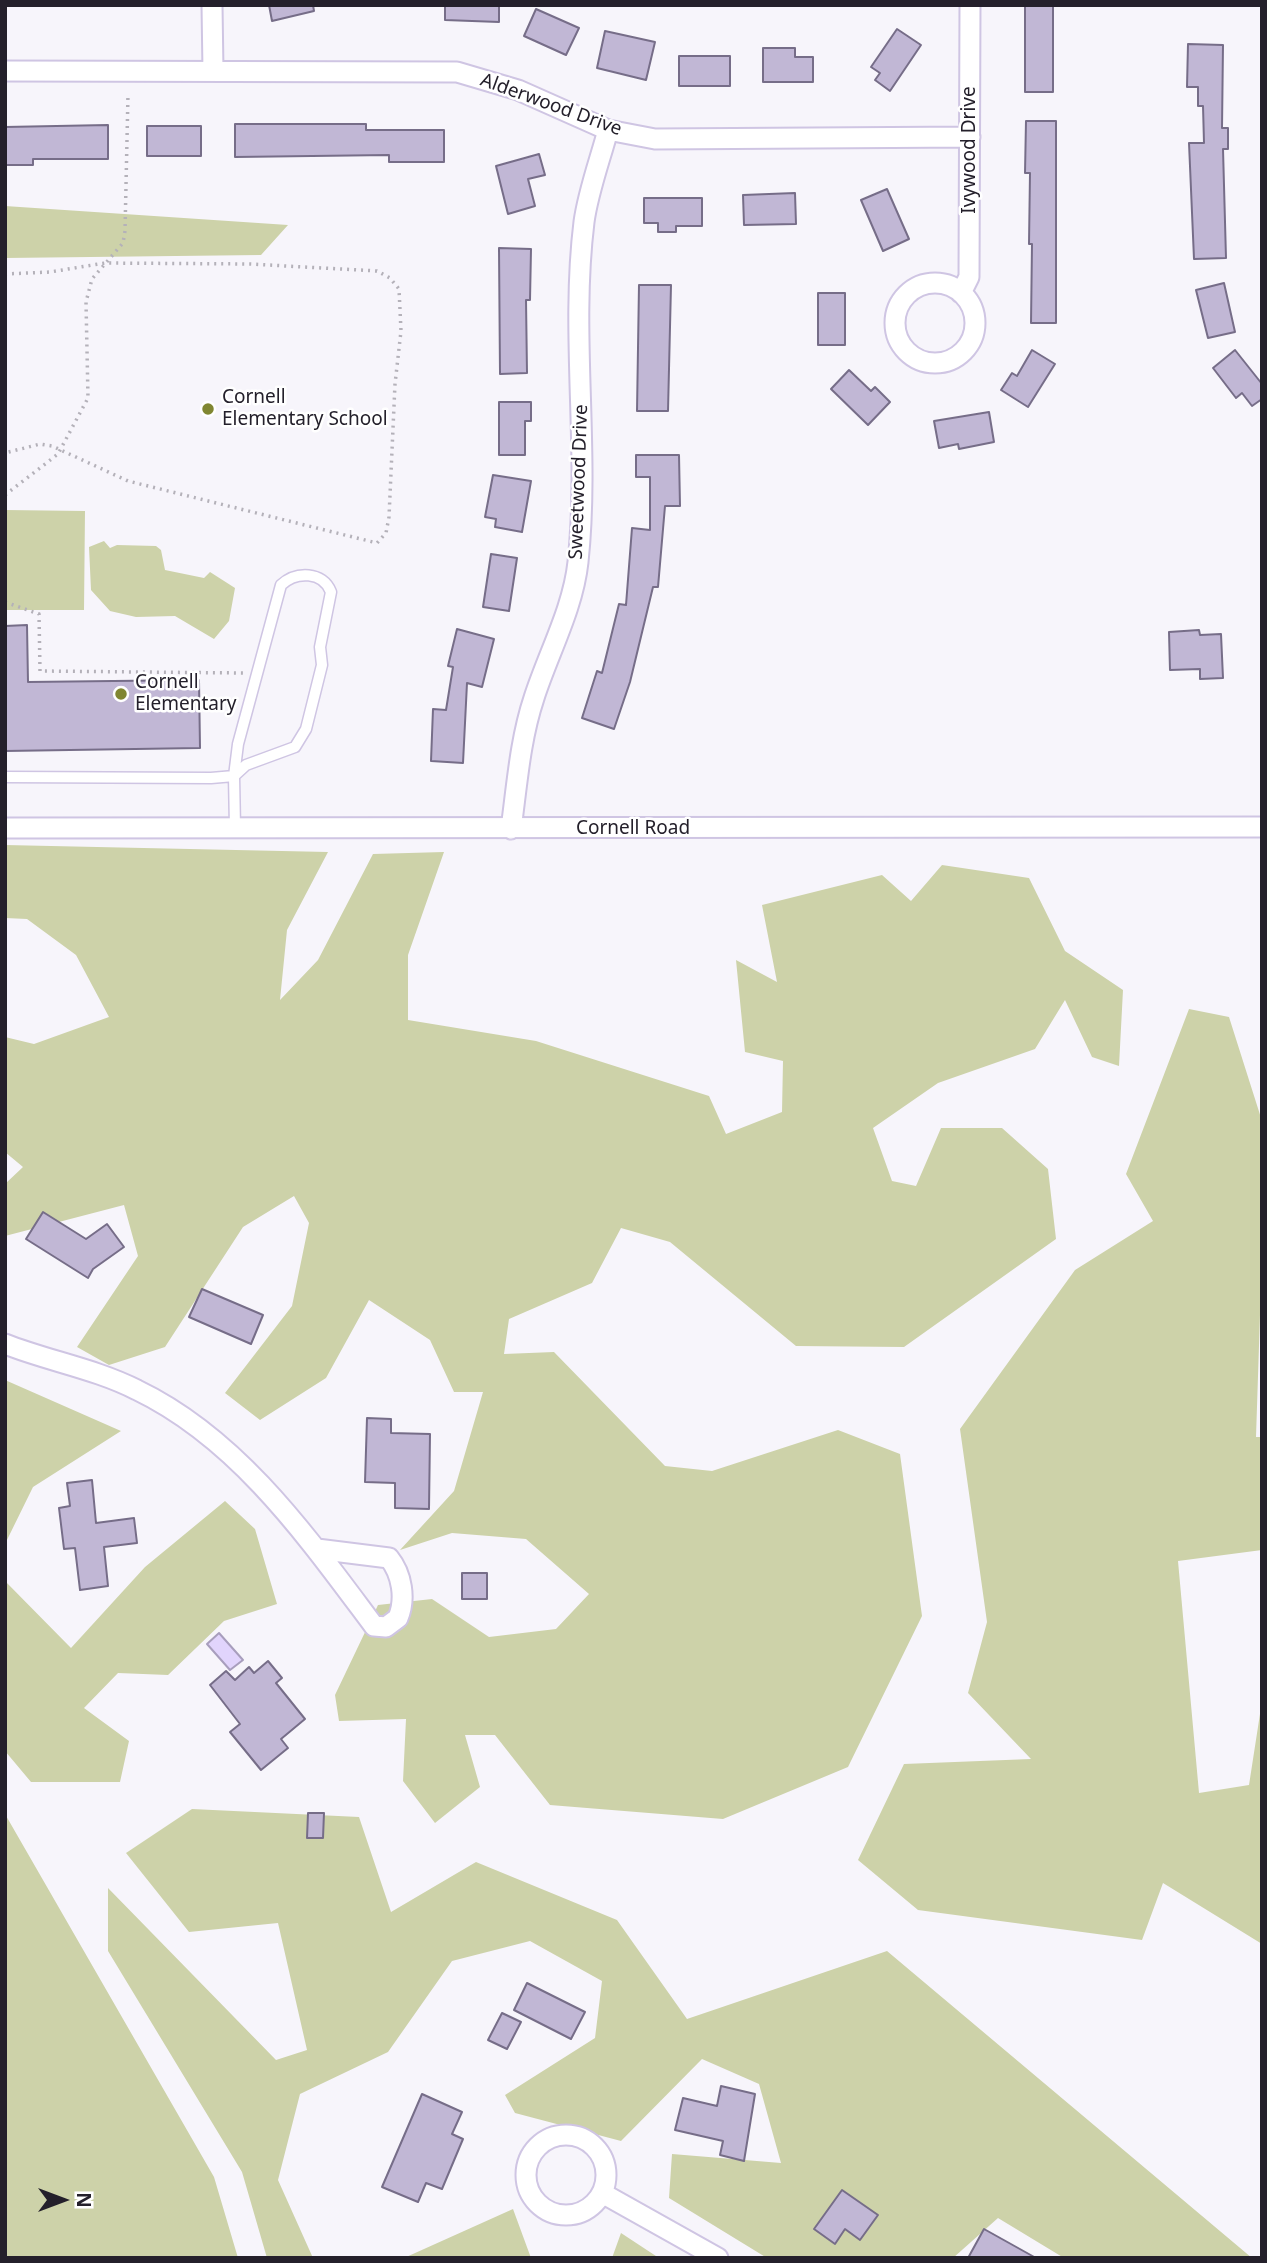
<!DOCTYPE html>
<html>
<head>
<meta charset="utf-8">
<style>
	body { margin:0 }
	#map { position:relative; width:1267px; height:2263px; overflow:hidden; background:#f7f5fb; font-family:"Noto Sans",sans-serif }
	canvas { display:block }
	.frame { position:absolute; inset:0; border:7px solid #24202b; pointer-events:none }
	.north { position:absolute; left:28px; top:2165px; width:70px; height:70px; -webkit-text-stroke:5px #fff; paint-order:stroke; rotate:90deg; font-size:19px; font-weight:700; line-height:28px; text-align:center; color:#24202b }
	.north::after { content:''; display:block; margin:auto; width:24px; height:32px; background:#24202b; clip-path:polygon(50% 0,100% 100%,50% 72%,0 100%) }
</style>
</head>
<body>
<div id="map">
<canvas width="1267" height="2263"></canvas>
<div class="frame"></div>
<div class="north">N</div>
</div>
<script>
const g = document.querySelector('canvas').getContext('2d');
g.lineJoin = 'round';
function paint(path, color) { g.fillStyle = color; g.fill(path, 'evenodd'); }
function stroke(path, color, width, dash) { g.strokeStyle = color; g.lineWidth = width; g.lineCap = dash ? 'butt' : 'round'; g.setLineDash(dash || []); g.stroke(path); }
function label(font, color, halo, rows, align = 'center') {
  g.font = font + ' "Noto Sans",sans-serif'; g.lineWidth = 5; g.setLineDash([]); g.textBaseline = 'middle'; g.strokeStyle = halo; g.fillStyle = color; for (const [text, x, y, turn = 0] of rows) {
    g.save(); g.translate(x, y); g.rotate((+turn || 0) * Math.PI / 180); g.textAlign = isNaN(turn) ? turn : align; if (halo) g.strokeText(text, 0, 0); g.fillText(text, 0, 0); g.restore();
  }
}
const green = new Path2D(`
	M5,206L288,225L261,255L5,258Z
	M5,510L85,511L84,610H5Z
	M104,541L110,548L117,545L156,546L161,550L165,570L204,578L210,572L235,588L229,621L214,639L175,616L136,617L110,611L91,590L89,547Z
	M5,845L328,852L287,930L280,1000L318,960L373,854L444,852L408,955V1020L536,1041L709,1096L726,1134L782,1112L783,1061L745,1052L736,960L777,982L762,905L882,875L911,901L942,865L1029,878L1065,951L1123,990L1119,1066L1092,1057L1065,1000L1035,1049L938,1083L873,1128L892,1181L916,1186L941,1128H1002L1048,1169L1056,1239L904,1347L796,1346L670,1242L621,1228L592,1283L509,1319L504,1354L554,1352L665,1466L712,1471L838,1430L900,1454L922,1616L848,1767L723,1819L550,1805L495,1735H465L480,1787L435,1823L403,1781L406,1719L339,1721L335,1695L378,1605L432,1599L489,1637L556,1629L589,1594L526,1539L452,1533L400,1550L454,1491L483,1392H454L430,1340L369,1300L326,1378L260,1420L225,1393L292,1306L309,1223L294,1196L243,1227L165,1347L109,1365L77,1347L138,1256L124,1205L5,1236V1184L23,1167L5,1152V1037L34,1044L109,1017L76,955L27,919L5,918Z
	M1189,1009L1229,1017L1262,1121V1254L1256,1437H1262V1550L1178,1561L1199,1793L1249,1785L1262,1701V1944L1163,1883L1142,1940L918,1910L858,1860L904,1764L1031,1759L968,1693L987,1622L960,1429L1075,1270L1153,1221L1126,1174Z
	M5,1380L121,1431L33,1487L5,1544Z
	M225,1501L255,1529L277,1604L224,1621L168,1675L118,1673L84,1708L129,1741L120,1782H31L5,1751V1581L71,1648L145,1567Z
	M192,1809L359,1817L391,1912L476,1862L617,1920L687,2019L887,1951L1252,2258H1064L998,2218L953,2258H767L669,2198L672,2154L781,2163L759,2084L702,2059L621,2141L515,2113L505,2095L595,2038L602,1981L530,1941L452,1961L388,2052L300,2094L278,2180L313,2258H267L242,2172L108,1951V1888L276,2060L307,2050L278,1923L189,1932L126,1853Z
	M5,1814L214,2177L238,2258H5Z
	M513,2209L531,2258H404Z
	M621,2233L659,2258H612Z`);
const water = new Path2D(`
	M219,1633L243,1660L230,1670L207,1644Z`);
const building = new Path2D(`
	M269,5H313L314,11L272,21Z
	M445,5H499V22L445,20Z
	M1025,5H1053V92H1025Z
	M536,9L579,28L566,55L524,36Z
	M897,29L921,45L890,91L875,80L880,73L871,67Z
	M605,31L655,42L646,80L597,68Z
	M1188,44L1223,45L1222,128H1228V149H1223L1226,258L1194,259L1189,143H1204L1203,106H1198V87H1187Z
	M763,48H795V57H813V82H763Z
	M679,56H730V86H679Z
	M1026,121H1056V323H1031L1032,244H1029L1030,173H1025Z
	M235,124H366V130H444V162H389V155L235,157Z
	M108,125V159H33V165H5V127Z
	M147,126H201V156H147Z
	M539,154L545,175L528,179L535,206L508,214L496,166Z
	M887,189L909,239L883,251L861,200Z
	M795,193L796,224L744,225L743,195Z
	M644,198H702V226H676V232H658V223H644Z
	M499,248L531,249L530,300H526L527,373L500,374Z
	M1224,283L1235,332L1208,338L1196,290Z
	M639,285H671L668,411H637Z
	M818,293H845V345H818Z
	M1032,350L1055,364L1028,407L1001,390L1012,373L1017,376Z
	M1235,350L1262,384V399L1252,406L1242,393L1236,398L1213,368Z
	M849,370L871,391L875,387L890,402L868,425L831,389Z
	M499,402H531V421H525V455H499Z
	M989,412L994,442L959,449L958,444L939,448L934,421Z
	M636,455H679L680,506H665L658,587H653L630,682L614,729L582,718L597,671L602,673L619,604L626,605L632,528L650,530V477H636Z
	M493,475L531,481L522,532L495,527L496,519L485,517Z
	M491,554L517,558L509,611L483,607Z
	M27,625L28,682L199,680L200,748L5,751V626Z
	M457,629L494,639L482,687L467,683L463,763L431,761L433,709L446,710L453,667L448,666Z
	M1199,630L1200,635L1221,634L1223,678L1200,679V669L1170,670L1169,632Z
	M43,1212L86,1239L107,1224L124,1247L93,1269L88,1278L26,1239Z
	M202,1289L263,1315L251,1344L189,1317Z
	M367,1418L391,1419V1433L430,1434L429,1509L395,1508V1483L365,1482Z
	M92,1480L96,1523L134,1518L137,1543L104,1547L108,1586L80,1590L75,1548L64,1549L59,1508L70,1506L67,1483Z
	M462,1573H487V1599H462Z
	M268,1661L282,1678L276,1683L305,1719L281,1739L288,1748L261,1770L230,1732L240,1724L210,1685L226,1671L235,1680L249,1667L254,1673Z
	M308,1813H324L323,1838H307Z
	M527,1983L585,2012L571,2039L514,2010Z
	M502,2013L521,2022L507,2049L488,2040Z
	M721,2086L755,2094L744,2161L720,2155L723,2141L675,2130L683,2098L717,2106Z
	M422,2094L462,2112L452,2134L463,2139L442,2189L426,2183L418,2202L382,2187Z
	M842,2190L878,2215L860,2240L845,2229L835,2244L814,2229Z
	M984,2229L1036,2258H968Z`);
const path = new Path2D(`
	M5,274L50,272L105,263L250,264L377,271L390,278L399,289L401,331L395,384L389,517L386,533L377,543L128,481L52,446L40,444L5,453
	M5,495L58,454L88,398L86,302L92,279L123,243L125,231L128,94
	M5,602L39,614L40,671L243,673`);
const service = new Path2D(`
	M5,777L211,778L234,776L246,765L295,747L306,729L322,665L320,647L331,592C323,571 296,571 281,585L238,744L234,776L235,828`);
const minor = new Path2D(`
	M212,5L213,71
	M5,71L457,72L518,90L608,130L655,139L970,137
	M895 323a40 40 0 1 1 80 0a40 40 0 1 1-80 0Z
	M961,293L969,277L970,5
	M5,828L1262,827
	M511,829C517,785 520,740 534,698C548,654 573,609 578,562C590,449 570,335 584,222C588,192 600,160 608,130
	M5,1344C48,1361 96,1369 137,1390C239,1439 308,1538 374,1626L386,1627L398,1618C406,1599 402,1574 389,1558L317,1549
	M526 2175a40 40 0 1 1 80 0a40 40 0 1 1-80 0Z
	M602,2193L718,2258`);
const markers = [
	[208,409,7,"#808631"],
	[121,694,7,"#808631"]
];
const streetNames = [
	["Alderwood Drive",551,105,20],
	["Ivywood Drive",970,150,-90],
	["Sweetwood Drive",579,482,-88],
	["Cornell Road",633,829]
];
const poiNames = [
	["Cornell",222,398],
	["Elementary School",222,420],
	["Cornell",135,683],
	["Elementary",135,705]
];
paint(green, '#cdd2a9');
paint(water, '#e1d4fc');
stroke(water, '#a89ebd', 2);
paint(building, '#c1b7d5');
stroke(building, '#766d88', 2);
stroke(service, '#cfc5e3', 13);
stroke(minor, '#cfc5e3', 23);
stroke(path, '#b4b1b9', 3.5, [2, 5]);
stroke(service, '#fff', 10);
stroke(minor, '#fff', 19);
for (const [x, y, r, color] of markers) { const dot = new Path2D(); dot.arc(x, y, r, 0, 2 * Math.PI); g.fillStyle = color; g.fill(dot); stroke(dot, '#fff', 2.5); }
label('19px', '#24202b', '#fff', streetNames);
label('19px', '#24202b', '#fff', poiNames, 'left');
</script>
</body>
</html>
